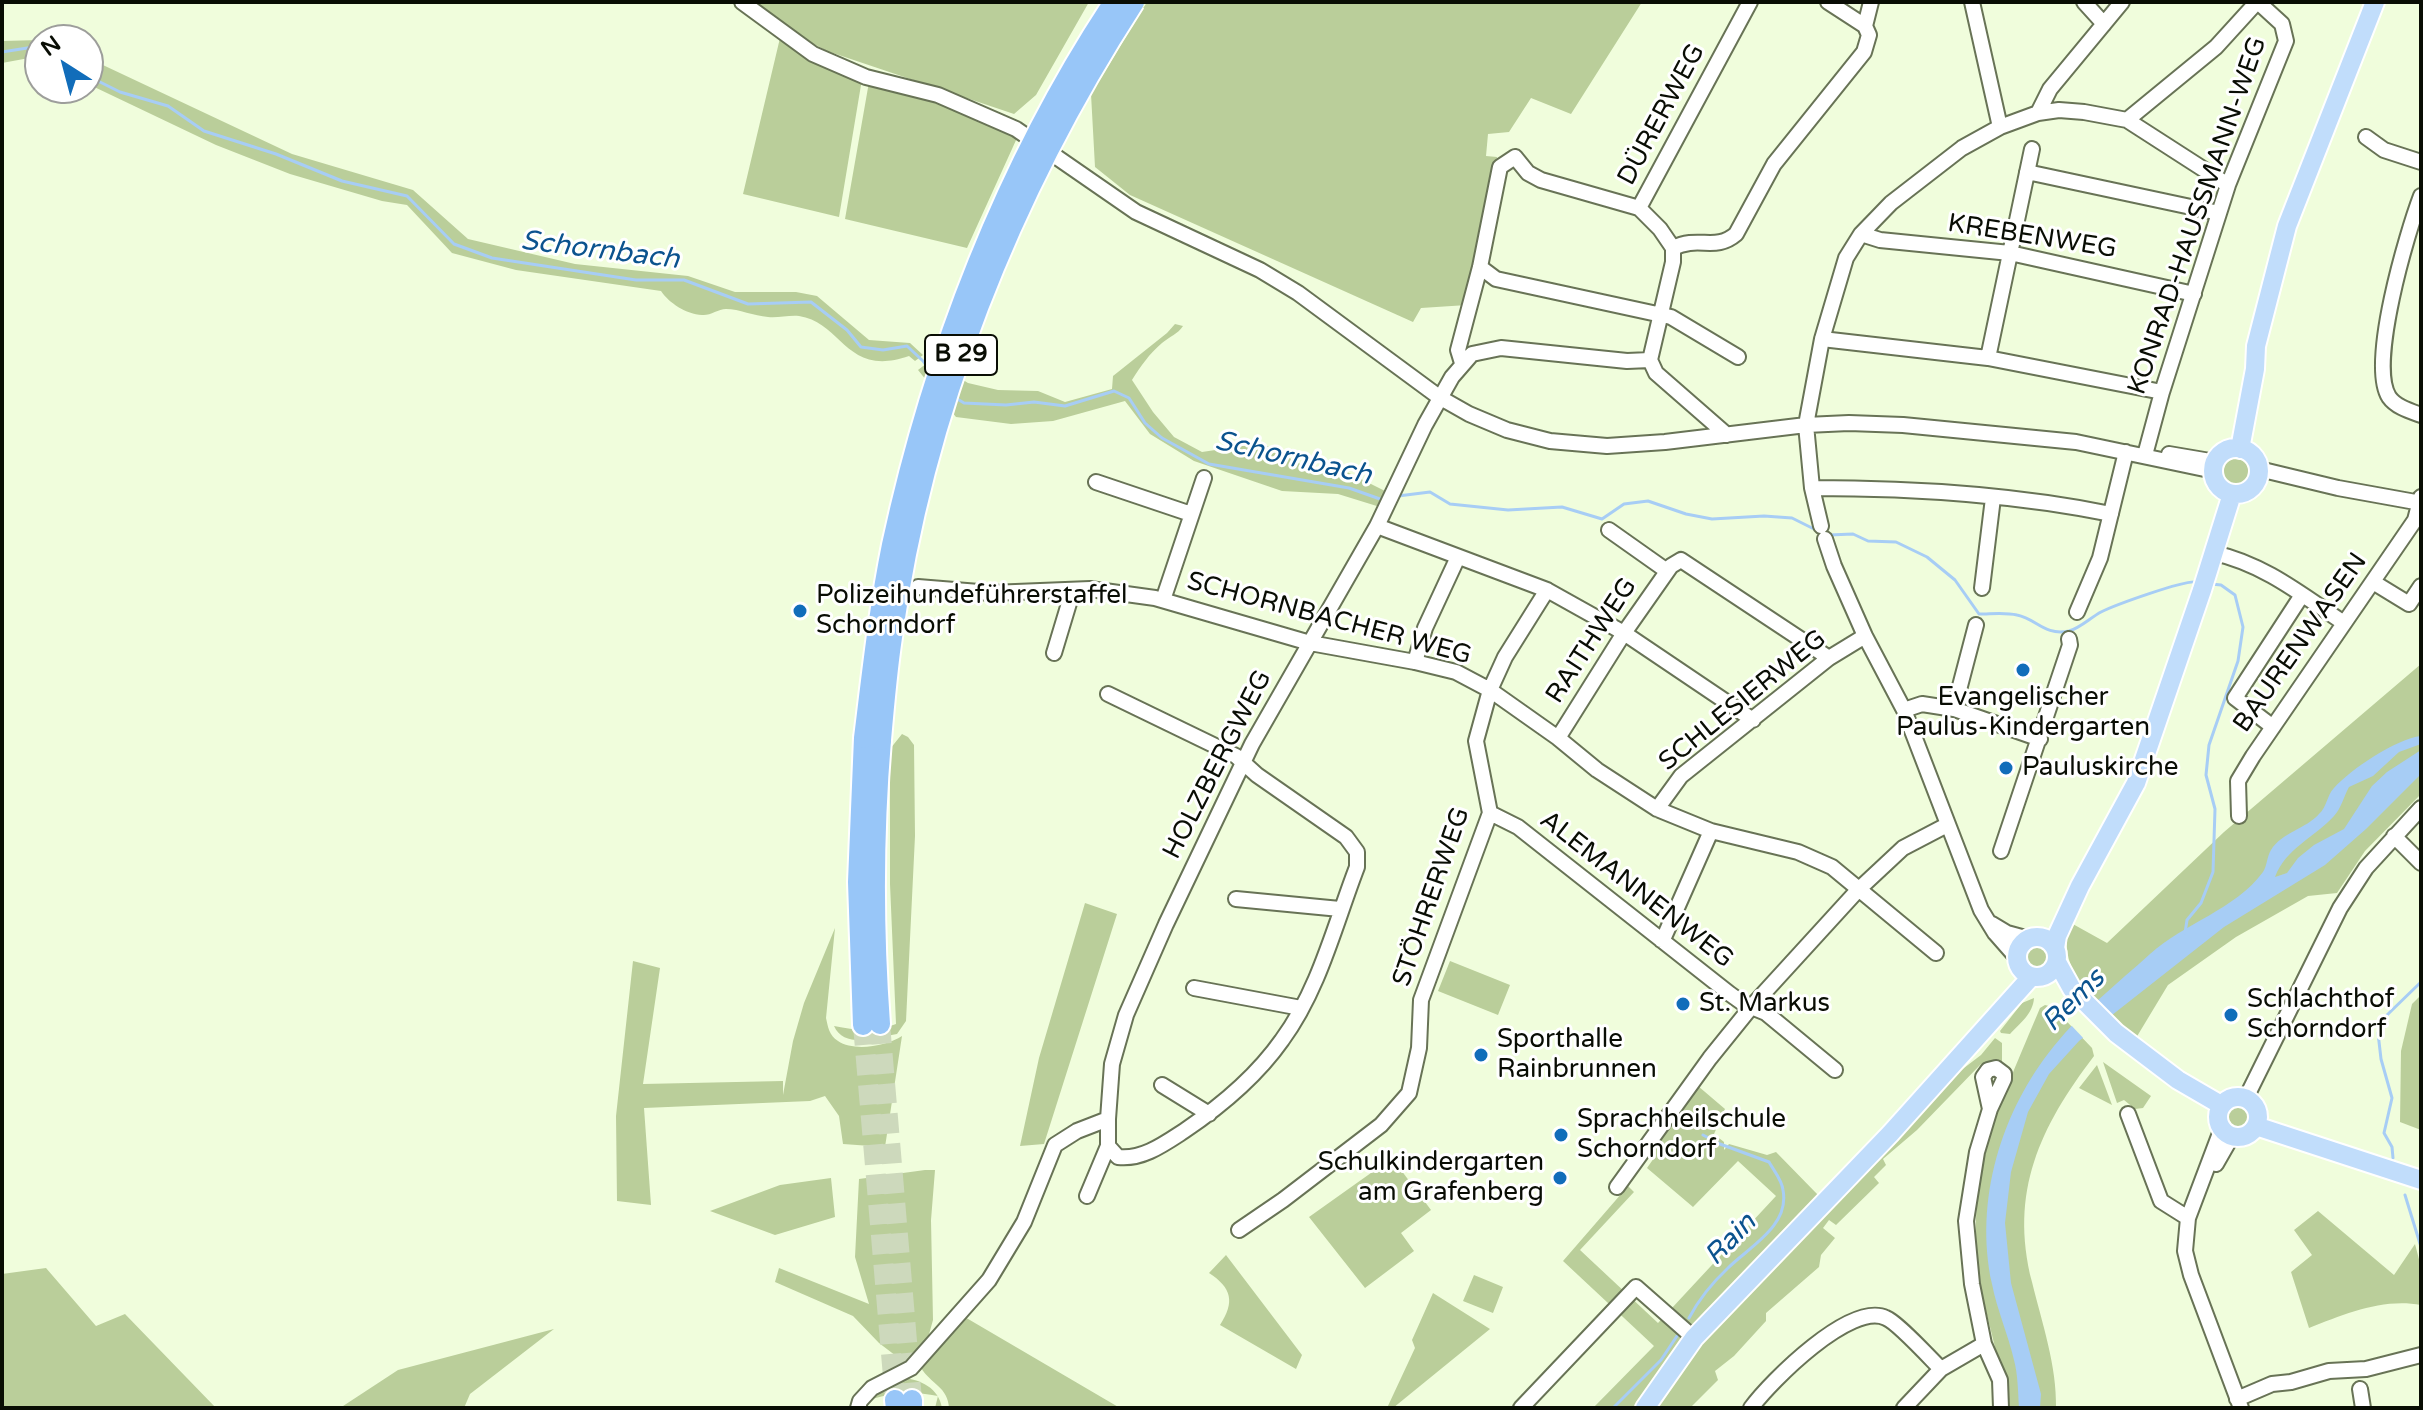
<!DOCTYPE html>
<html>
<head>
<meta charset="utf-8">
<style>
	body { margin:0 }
	#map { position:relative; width:2423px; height:1410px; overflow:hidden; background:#f0fddc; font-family:"Varela Round",sans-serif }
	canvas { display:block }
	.frame { position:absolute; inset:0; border:4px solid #090d04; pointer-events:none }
	.north { position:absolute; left:24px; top:24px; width:80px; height:80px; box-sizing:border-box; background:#fff; border:2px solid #9d9e9b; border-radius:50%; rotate:324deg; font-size:22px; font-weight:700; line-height:32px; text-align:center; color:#090d04 }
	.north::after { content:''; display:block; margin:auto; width:28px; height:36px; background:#116dba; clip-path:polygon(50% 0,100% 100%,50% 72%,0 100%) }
</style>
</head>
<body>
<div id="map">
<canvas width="2423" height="1410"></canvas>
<div class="frame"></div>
<div class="north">N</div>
</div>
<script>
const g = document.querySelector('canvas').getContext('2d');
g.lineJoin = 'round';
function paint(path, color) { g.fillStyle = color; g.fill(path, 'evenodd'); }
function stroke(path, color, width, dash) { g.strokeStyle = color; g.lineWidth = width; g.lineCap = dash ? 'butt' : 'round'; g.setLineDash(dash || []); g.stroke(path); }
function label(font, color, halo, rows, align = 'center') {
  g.font = font + ' "Varela Round",sans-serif'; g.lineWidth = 6; g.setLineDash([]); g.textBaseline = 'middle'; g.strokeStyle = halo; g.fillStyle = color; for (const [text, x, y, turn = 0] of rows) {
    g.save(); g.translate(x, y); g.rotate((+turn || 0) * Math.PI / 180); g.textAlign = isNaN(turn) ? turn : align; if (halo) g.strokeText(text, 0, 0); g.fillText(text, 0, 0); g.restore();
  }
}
const green = new Path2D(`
	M755,2H1089L1036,95L1014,114L827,51L801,37Z
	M1147,2H1642L1571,114L1531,98L1509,132L1488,134L1486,156L1497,157L1467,305L1421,308L1413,322L1130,195L1095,167L1091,94Z
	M780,38L818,64L862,79L839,217L743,194Z
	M40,40V56L2,63V41Z
	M88,58L292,154L413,190L468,239L575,264L688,276L735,292H796L817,296L869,340L910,343L923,355L915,361L909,356C846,378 843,323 799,316C789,315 778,318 768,317C754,316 739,309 726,309C718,309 710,316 702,315C686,314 669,303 661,291L516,270L452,253L407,205L382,201L290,174L216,145L88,84Z
	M869,82L929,96L1017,138L967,248L845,219Z
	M1175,324L1183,326C1178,334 1169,337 1162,343C1149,354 1141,366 1132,380L1153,412L1174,437L1202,452L1262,443L1304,466L1347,472L1387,492L1380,507L1338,494L1282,491L1194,461L1150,434L1125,401L1053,421L1011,424L956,417L918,370L931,360L968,383L998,390L1038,391L1065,402L1112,389L1113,376L1167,333Z
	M2221 471a16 16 0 1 1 32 0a16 16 0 1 1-32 0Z
	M2421,664V794L2365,851L2337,893L2308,896L2236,937L2168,985L2136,1038C2103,1011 2052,971 2071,923L2107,943L2224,832Z
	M902,734L908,737L914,745L915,836L906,1021L897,1034C877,1038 844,1049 834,1026C858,1031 873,1032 896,1024L890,884V749Z
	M1085,903L1117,914L1044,1144L1020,1146L1039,1058Z
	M835,928L826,1018C828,1027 829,1035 838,1041C854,1052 887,1046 902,1036L885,1147L843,1144L839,1116L825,1096L810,1101L644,1108L651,1205L617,1201L616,1116L633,961L660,968L643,1084L783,1081V1095L793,1041L804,1003Z
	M2022 957a15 15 0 1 1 30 0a15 15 0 1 1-30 0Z
	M1450,961L1510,985L1498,1015L1438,991Z
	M2421,995V1130L2400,1122L2401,1051L2412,1004Z
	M2034,998C2033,1014 2020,1023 2010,1034L2001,1033L2000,1031L2022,1003Z
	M2045,1005L2053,1007L2092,1048L2094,1056C2040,1127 2009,1192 2032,1282C2042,1323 2057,1366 2056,1408H2005C2003,1362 1986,1322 1979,1277C1965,1172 2001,1102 2040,1008Z
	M1995,1038L2002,1043V1064H1981L1917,1130L1883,1159L1886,1165L1874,1177L1879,1183L1836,1225L1829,1220L1823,1228L1835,1238L1821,1255L1819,1267L1766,1313V1321L1734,1356L1715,1371L1718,1380L1690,1408H1654L1706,1339L1811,1225L1960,1071L1981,1055Z
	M2103,1062L2151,1096L2143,1108L2135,1109L2124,1100L2117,1103Z
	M2097,1065L2112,1105L2079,1088Z
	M1698,1086L1725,1109L1714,1134L1724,1142V1150L1729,1144L1767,1155L1776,1152L1818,1195L1698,1320L1634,1408H1593L1654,1346L1563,1261L1628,1186L1634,1192L1580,1250L1658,1323L1776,1196L1738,1161L1693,1207L1647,1168L1654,1158L1649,1155Z
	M2225 1116a13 13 0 1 1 26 0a13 13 0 1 1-26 0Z
	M1392,1158L1431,1210L1401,1233L1414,1251L1365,1288L1309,1217Z
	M925,1170H935L931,1220L933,1320L928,1338L914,1355L904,1362L879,1343L853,1316L775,1282L779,1268L869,1304L855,1257L859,1179Z
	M831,1178L835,1217L775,1235L710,1211L780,1185Z
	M2318,1211L2394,1275L2415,1244L2421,1267V1305C2382,1298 2345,1314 2309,1328L2291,1272L2312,1255L2294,1230Z
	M1226,1255L1302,1355L1296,1369L1220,1325C1235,1302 1232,1288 1209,1273Z
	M46,1268L96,1326L125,1314L216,1408H2V1274Z
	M1474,1275L1503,1287L1493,1313L1463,1301Z
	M1433,1293L1490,1329L1393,1408H1387L1415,1348L1412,1340Z
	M963,1316L1120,1408H949C948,1387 931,1384 921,1368Z
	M554,1329L470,1394L464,1408H340L398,1370Z
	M902,1378C920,1379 939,1388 942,1408H935L938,1396C911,1391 890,1392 864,1402L877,1392Z`);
const water = new Path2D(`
	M2421,736V744L2399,752L2373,776L2349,787C2344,796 2341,809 2334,816C2314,838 2286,848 2275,877L2287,873L2298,858L2314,845L2344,829L2372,786L2387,772L2421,750V774L2366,829L2325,865L2224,927L2079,1041L2049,1074L2028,1112L2011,1172L2005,1223L2011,1283L2041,1394L2040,1408H2019C2018,1392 2018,1375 2014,1360C2008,1334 1997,1310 1992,1284C1974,1201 2001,1111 2054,1046C2081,1012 2118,983 2150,954C2184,923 2235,910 2263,872C2267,866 2267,856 2271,850C2282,832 2306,829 2319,814C2327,807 2327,795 2334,788C2351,769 2396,739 2421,736Z`);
const pier = new Path2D(`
	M2096,999L2112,1016L2086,1041L2070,1024Z`);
const stream = new Path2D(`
	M2,52L40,46
	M88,76L120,92L168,106L204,131L276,154L342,181L407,196L454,244L492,258L636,280H684L748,304L811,302L847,330L861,347L883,350L907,346L923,361L930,371
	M954,397L964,403L1006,405L1034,402L1065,406L1114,391L1129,398L1145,423L1162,438L1209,464L1349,488L1380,499L1386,498
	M1398,496L1430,492L1450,504L1508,510L1562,507L1602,519L1624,504L1648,501L1686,514L1712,519L1764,516L1792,518L1818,531
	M1829,535L1853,534L1868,541L1896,542L1927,557L1955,580L1979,614C1991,614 2005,612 2017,615C2037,619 2044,636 2069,631C2080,628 2090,618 2101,612C2115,605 2184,580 2196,582
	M2185,933L2187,920L2201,903L2213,872L2215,809L2206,775L2209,745L2238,661L2243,627L2235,595L2221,585L2211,584
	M2393,1158L2392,1147L2384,1133L2392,1098L2381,1059L2378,1033L2387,1015L2421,982
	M2405,1195L2421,1247
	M1689,1318C1699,1299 1712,1283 1728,1268C1749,1247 1790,1226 1783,1190C1782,1180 1774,1171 1769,1162L1720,1144L1703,1135
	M1613,1408L1661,1360L1677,1336`);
const highwayTunnel = new Path2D(`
	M880,1024L912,1400
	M863,1025L895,1400`);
const minor = new Path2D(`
	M742,2L813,54L866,77L938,95L1016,129L1136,212L1260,270L1298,293L1439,397L1469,414L1507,430L1550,441L1607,446L1665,442L1806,425L1849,423L1903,425L2076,442L2214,471
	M1828,2L1865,26
	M1972,2L2000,127
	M2084,2L2104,24
	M2038,113L2050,89L2122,2
	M2127,120L2216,47L2257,2
	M2366,137L2384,150L2421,162
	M2027,172L2219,213
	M2421,196C2407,233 2368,364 2389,397C2396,407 2410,411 2421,415
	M1639,208L1750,2
	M1861,234L1880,240L2010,253L2194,294
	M1673,248C1699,235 1715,252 1736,234L1774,164L1864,52L1869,35L1865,26L1871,2
	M1480,267L1496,279L1671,317L1738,357
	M1822,339L1988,358L2162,392
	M1988,358L2032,149
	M1650,360L1656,373L1727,435
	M1462,363L1458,350L1480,267L1500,167L1515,157L1528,173L1541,180L1639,208L1660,229L1673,248V262L1650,360
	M2169,454L2216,462
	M2145,455L2162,392L2228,185L2286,41L2282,24L2258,2
	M2259,469L2338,488L2421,503
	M1096,482L1191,514
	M1812,488C1912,488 2013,494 2111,514
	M1377,526L1547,590L1624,633L1753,720
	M1821,526L1812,488L1806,425L1822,339L1846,258L1861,234L1891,203L1962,148L2000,127L2038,113L2059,110L2084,112L2127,120L2228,185
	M1609,530L1667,571
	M1825,539L1834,566L1865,636L1904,710L1981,910L1995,933L2017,958
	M2214,553C2264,564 2302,595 2344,623
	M2373,582L2409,604L2421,586
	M918,587L991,593L1090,589L1155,598L1310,643L1415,662L1456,672L1490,690L1558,738L1597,770L1657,809L1711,831L1798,852L1832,867L1936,953
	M1982,588L1993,498
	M1163,600L1204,478
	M2077,612L2100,558L2126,452
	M1054,653L1073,590
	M1415,662L1425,628L1458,557
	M1954,709L1976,625
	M1904,710L1922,704L1954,709L2040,739
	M2273,727L2235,698L2302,595
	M1558,738L1624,633L1671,566L1681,560L1829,658
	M1657,809L1681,776L1829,658L1865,636
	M1490,813L1518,827L1730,994L1744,1004L1766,1013L1835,1070
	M2239,816L2238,781L2253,756L2415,520L2421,497
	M2394,836L2421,863
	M2001,851L2070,645L2069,639
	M1236,899L1340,909
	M1992,924L2007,933L2029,939
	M1661,940L1665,935L1711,831
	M1194,988L1301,1008
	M1162,1085L1209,1114
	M2246,1098L2340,908L2366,868L2421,808
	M1990,1109L1983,1077L1988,1070L1996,1068L2004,1074V1079L1990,1109L1977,1152L1966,1221L1972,1284L1984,1344L2000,1380L2001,1408
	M2128,1114L2161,1201L2188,1218
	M1108,1119V1146L1118,1157C1142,1160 1164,1144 1184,1131C1221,1106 1256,1077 1282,1040C1319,990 1335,924 1357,867V852L1346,837L1257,775L1236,756L1108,694
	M2222,1128L2188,1218L2185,1251L2191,1275L2241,1408
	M2216,1164L2232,1136
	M1617,1187L1710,1058L1752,1006L1858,890L1903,848L1947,825
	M1087,1196L1108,1146
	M1239,1230L1283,1200L1381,1125L1409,1093L1419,1048L1421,1000L1490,813L1476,741L1490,690L1505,657L1547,590
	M2360,1389L2363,1408
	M2237,1399L2272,1384L2291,1382L2329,1371L2366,1369L2421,1355
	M858,1408L860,1401L872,1388L911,1368L989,1280L1024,1222L1055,1145L1077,1131L1108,1119L1112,1064L1126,1015L1166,924L1252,744L1377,526L1425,425L1452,377L1472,354L1501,348L1627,361L1650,360
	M1521,1408L1636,1287L1694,1338
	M1751,1408C1771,1381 1851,1301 1886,1318C1897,1322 1931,1359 1941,1369
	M1904,1408L1941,1369L1984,1344`);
const major = new Path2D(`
	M2213 471a23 23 0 1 1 46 0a23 23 0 1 1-46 0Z
	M2240,449L2255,369L2256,346L2287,226L2375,2
	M2017 957a20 20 0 1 1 40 0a20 20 0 1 1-40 0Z
	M2055,948L2057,936L2080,886L2136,783L2202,590L2232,494
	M2057,962L2072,989L2116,1033L2178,1080L2221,1105
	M2218 1117a20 20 0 1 1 40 0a20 20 0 1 1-40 0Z
	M2256,1126L2421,1180
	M1645,1408L1694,1338L1890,1134L2031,977`);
const highway = new Path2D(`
	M880,1024C873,928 873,835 881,740
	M863,1025L858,882L864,738
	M895,1400L896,1408
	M912,1400V1408`);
const highwayBridge = new Path2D(`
	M864,738C872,674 879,609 892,545C933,355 1006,165 1114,2
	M881,740C884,705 887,671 892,637C923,412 1011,192 1134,2`);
const markers = [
	[800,611,8,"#116dba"],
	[2023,670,8,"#116dba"],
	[2006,768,8,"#116dba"],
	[1683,1004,8,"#116dba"],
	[2231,1015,8,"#116dba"],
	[1481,1055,8,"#116dba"],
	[1561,1135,8,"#116dba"],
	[1560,1178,8,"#116dba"]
];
const shields = [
	[961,355,72]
];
const shieldNames = [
	["B 29",961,355]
];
const streetNames = [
	["DÜRERWEG",1662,115,-62],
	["KONRAD-HAUSSMANN-WEG",2198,216,-71],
	["KREBENWEG",2032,237,9],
	["SCHORNBACHER WEG",1329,619,15],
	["RAITHWEG",1592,641,-57],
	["BAURENWASEN",2301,643,-55],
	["SCHLESIERWEG",1743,701,-39],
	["HOLZBERGWEG",1218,765,-63],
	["ALEMANNENWEG",1636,890,38],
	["STÖHRERWEG",1432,897,-71]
];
const poiNames = [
	["Polizeihundeführerstaffel",816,596],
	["Schorndorf",816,626],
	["Evangelischer",2023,698,"center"],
	["Paulus-Kindergarten",2023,728,"center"],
	["Pauluskirche",2022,768],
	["Schlachthof",2247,1000],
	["Schorndorf",2247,1030],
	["St. Markus",1699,1004],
	["Sporthalle",1497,1040],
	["Rainbrunnen",1497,1070],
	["Sprachheilschule",1577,1120],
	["Schorndorf",1577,1150],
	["Schulkindergarten",1544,1163,"right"],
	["am Grafenberg",1544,1193,"right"]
];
const waterNames = [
	["Schornbach",600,251,7],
	["Schornbach",1293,459,13],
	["Rems",2074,1001,-45],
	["Rain",1731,1240,-46]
];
paint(green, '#bace9a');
paint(water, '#a7cdf5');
paint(pier, '#f0fddc');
stroke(stream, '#a7cdf5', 3);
stroke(highwayTunnel, '#cdd9bc', 20, [20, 10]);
stroke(minor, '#687356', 18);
stroke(major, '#fff', 22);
stroke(highway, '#fff', 24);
stroke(minor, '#fff', 14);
stroke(major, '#c1ddfb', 18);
stroke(highway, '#98c6f8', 20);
stroke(highwayBridge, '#fff', 24, []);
stroke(highwayBridge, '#98c6f8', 20);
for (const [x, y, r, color] of markers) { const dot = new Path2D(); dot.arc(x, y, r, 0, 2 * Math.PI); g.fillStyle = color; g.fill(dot); stroke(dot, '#fff', 3); }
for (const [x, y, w] of shields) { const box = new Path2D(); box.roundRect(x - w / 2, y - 20, w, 40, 6); g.fillStyle = '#fff'; g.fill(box); stroke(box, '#090d04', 2); }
label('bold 24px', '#090d04', null, shieldNames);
label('26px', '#090d04', '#fff', streetNames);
label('26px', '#090d04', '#fff', poiNames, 'left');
label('italic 28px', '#0b538e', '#fff', waterNames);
</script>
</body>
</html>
